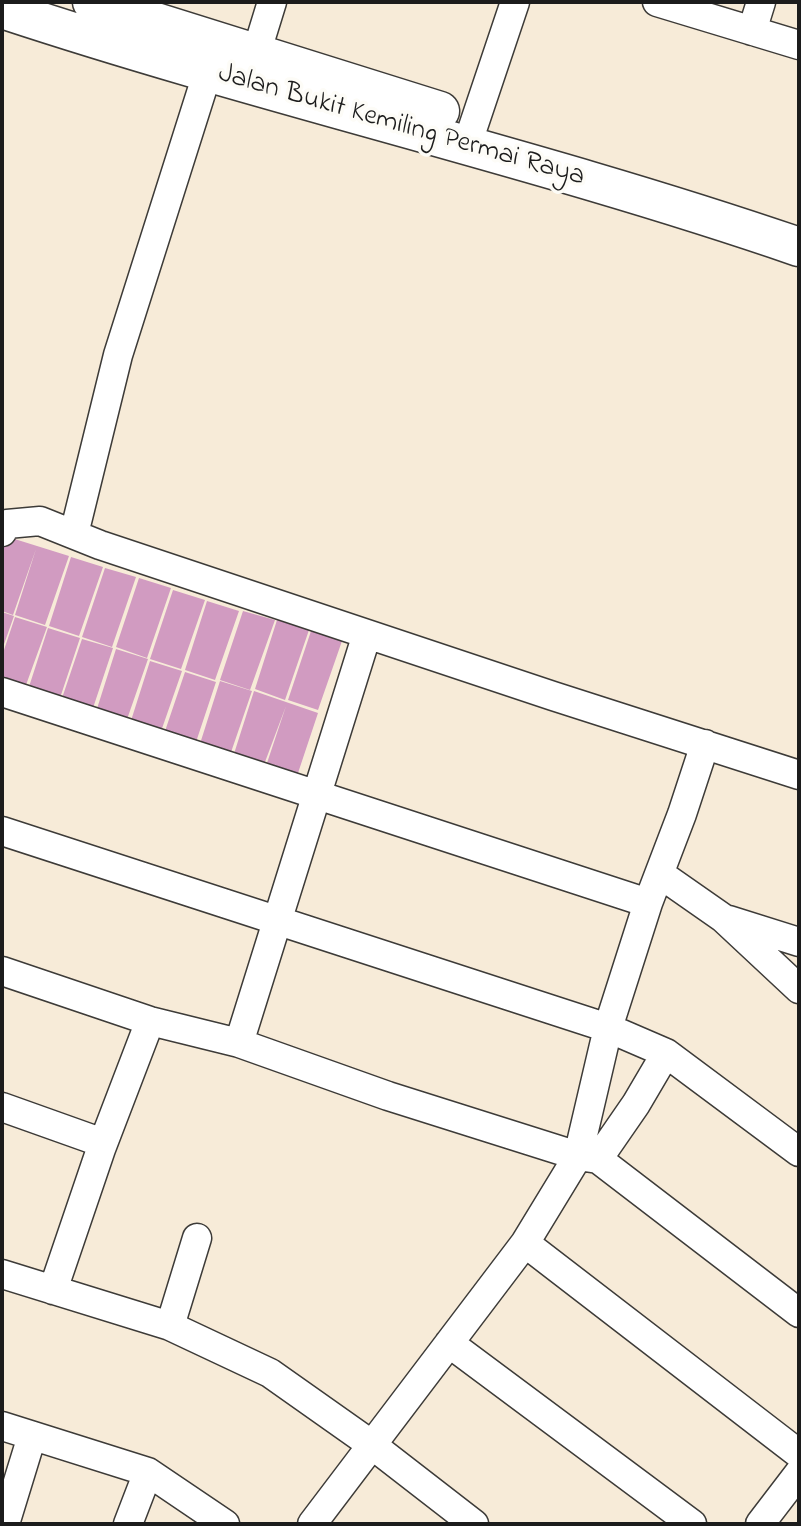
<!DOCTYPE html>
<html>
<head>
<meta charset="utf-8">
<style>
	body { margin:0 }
	#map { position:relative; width:801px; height:1526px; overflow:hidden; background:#f7ebd8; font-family:"Indie Flower",sans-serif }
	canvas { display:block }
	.frame { position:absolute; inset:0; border:4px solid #1c1c1c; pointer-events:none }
</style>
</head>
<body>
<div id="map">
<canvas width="801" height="1526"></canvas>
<div class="frame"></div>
</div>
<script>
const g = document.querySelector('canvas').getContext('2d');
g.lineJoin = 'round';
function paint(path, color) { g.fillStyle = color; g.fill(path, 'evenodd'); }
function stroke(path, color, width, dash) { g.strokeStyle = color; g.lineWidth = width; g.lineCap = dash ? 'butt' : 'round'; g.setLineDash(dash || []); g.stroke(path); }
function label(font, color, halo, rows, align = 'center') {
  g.font = font + ' "Indie Flower",sans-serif'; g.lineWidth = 7; g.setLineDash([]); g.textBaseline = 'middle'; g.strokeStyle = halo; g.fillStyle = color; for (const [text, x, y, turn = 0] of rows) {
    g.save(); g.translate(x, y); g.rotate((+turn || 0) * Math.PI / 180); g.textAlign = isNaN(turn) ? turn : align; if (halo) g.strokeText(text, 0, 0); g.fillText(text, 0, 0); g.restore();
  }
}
const building = new Path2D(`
	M5,536L69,556L45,625L15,615L36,549L13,615L2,611V546Z
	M71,557L103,567L79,636L49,626Z
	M105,568L136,577L112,647L82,637Z
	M139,578L171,588L147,658L116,647Z
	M173,590L205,600L181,669L150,659Z
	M207,601L239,611L215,680L185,670Z
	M243,611L275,620L250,690L220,680Z
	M2,612L14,616L2,650Z
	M15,617L47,627L22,696L2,689V656Z
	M277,620L309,630L285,700L255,689Z
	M48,628L80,638L57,707L26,696Z
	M311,631L342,641L318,710L288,700Z
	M82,639L113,648L90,717L59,707Z
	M116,649L148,659L124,728L94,718Z
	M150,661L182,671L158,740L128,730Z
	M185,672L216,682L193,751L162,740Z
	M220,681L252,691L228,761L198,750Z
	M254,691L318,713L295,782L264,772L286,706L262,770L232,760Z`);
const street = new Path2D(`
	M657,2L799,45
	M752,31L761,2
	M256,54L272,2
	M467,145L515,2
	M2,532L7,524L40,521L100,545L553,696L799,775
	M74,534L118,355L208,71
	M2,692L648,903
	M2,831L608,1028L666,1053L799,1152
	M660,874L723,918L799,989
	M729,920L799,942
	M2,971L150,1021L239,1043L367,634
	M239,1043L388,1096L578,1156L598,1159L799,1313
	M2,1107L103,1143
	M598,1159L636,1104L666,1053
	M525,1243L799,1454
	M2,1274L170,1326L270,1373L372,1445L474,1524
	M53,1290L101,1149L150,1021
	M170,1326L197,1238
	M449,1343L692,1524
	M2,1426L148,1472L225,1524
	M5,1524L32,1436
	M128,1524L148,1472
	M312,1524L525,1243L578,1156L608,1028L648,903L682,814L705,744
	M760,1524L799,1473`);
const secondary = new Path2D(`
	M92,2L440,111
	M2,9C265,96 537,157 799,247`);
const streetNames = [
	["Jalan Bukit Kemiling Permai Raya",401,127,16]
];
paint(building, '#d19bc1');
stroke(street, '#3d3b38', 31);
stroke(secondary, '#3d3b38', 41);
stroke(street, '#fff', 28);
stroke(secondary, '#fff', 38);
label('28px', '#1c1c1c', '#fdfcf7', streetNames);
</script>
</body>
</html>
